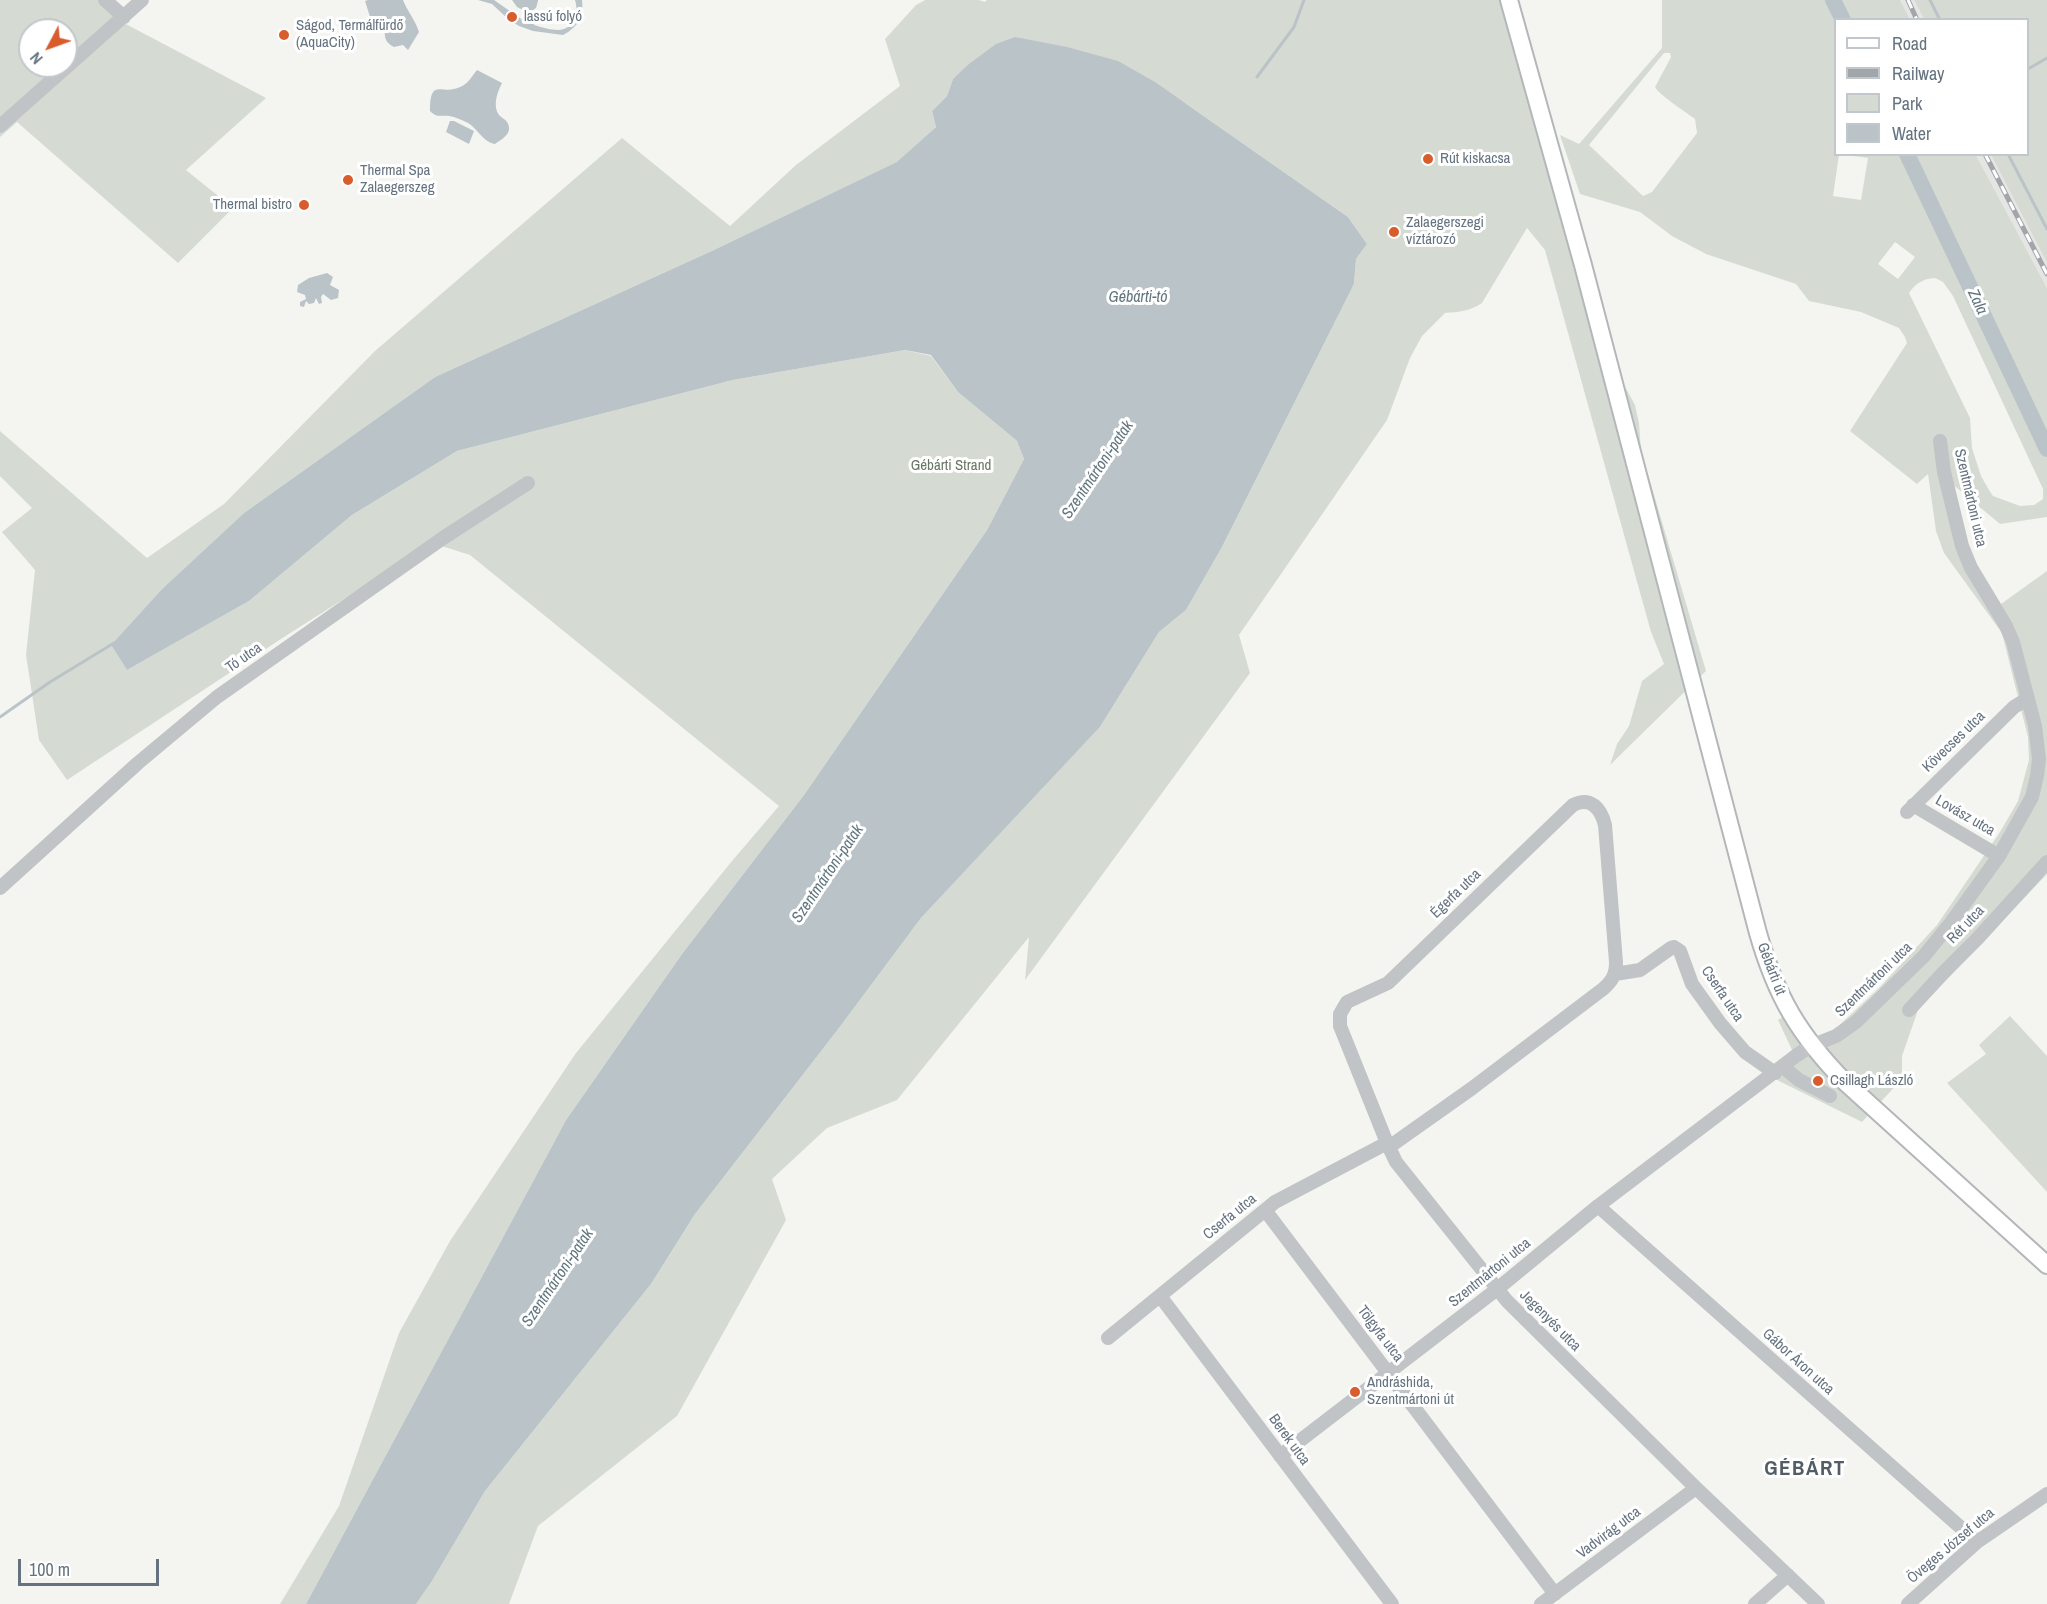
<!DOCTYPE html>
<html>
<head>
<meta charset="utf-8">
<style>
	body { margin:0 }
	#map { position:relative; width:2047px; height:1604px; overflow:hidden; background:#f4f5f1; font-family:"Archivo Narrow",sans-serif }
	canvas { display:block }
	.legend { position:absolute; left:1834px; top:18px; width:195px; height:138px; box-sizing:border-box; background:#fff; border:2px solid #c1c7cc; margin:0; padding:8px 10px; list-style:none; font-size:18px; color:#657380 }
	.legend li { display:flex; align-items:center; gap:12px; height:30px }
	.legend b { width:30px; border:2px solid #c1c7cc }
	.north { position:absolute; left:18px; top:18px; width:60px; height:60px; box-sizing:border-box; background:#fff; border:2px solid #c1c7cc; border-radius:50%; rotate:229deg; font-size:16px; font-weight:700; line-height:24px; text-align:center; color:#657380 }
	.north::after { content:''; display:block; margin:auto; width:21px; height:27px; background:#d95c2d; clip-path:polygon(50% 0,100% 100%,50% 72%,0 100%) }
	.scale { position:absolute; left:18px; top:1559px; width:141px; height:27px; box-sizing:border-box; border:3px solid #657380; border-top:0; padding-left:8px; font-size:18px; line-height:21px; white-space:nowrap; color:#657380; -webkit-text-stroke:4px #fff; paint-order:stroke }
</style>
</head>
<body>
<div id="map">
<canvas width="2047" height="1604"></canvas>
<ul class="legend">
<li><b style="height:8px;background:#fff"></b>Road</li>
<li><b style="height:8px;background:#a1a6ab"></b>Railway</li>
<li><b style="height:16px;background:#d5dbd2"></b>Park</li>
<li><b style="height:16px;background:#bac3c8"></b>Water</li>
</ul>
<div class="north">N</div>
<div class="scale">100 m</div>
</div>
<script>
const g = document.querySelector('canvas').getContext('2d');
g.lineJoin = 'round';
function paint(path, color) { g.fillStyle = color; g.fill(path, 'evenodd'); }
function stroke(path, color, width, dash) { g.strokeStyle = color; g.lineWidth = width; g.lineCap = dash ? 'butt' : 'round'; g.setLineDash(dash || []); g.stroke(path); }
function label(font, color, halo, rows, align = 'center') {
  g.font = font + ' "Archivo Narrow",sans-serif'; g.lineWidth = 6; g.setLineDash([]); g.textBaseline = 'middle'; g.strokeStyle = halo; g.fillStyle = color; for (const [text, x, y, turn = 0] of rows) {
    g.save(); g.translate(x, y); g.rotate((+turn || 0) * Math.PI / 180); g.textAlign = isNaN(turn) ? turn : align; if (halo) g.strokeText(text, 0, 0); g.fillText(text, 0, 0); g.restore();
  }
}
const built = new Path2D(`
	M1900,0H1914L1924,19H1910Z
	M1976,155H1991L2047,263V288Z`);
const green = new Path2D(`
	M0,0H113L124,23L266,98L186,170L233,208L178,263L17,122L0,137ZM30,30H66V66H30Z
	M925,0H979L985,2L987,0H1517L1577,213L1618,374L1635,405L1639,423L1641,451L1706,671L1610,765L1617,744L1629,726L1642,681L1664,664L1651,632L1545,250L1527,228L1482,303C1470,311 1459,312 1445,313L1422,336L1410,358L1387,420L1239,635L1250,673L1025,980L1029,937L897,1100L827,1128L772,1179L786,1220L677,1416L538,1526L509,1604H416L432,1581L485,1491L651,1284L695,1214L839,1028L921,918L1100,727L1159,632L1186,610L1222,547L1354,284L1356,259L1367,244L1348,217L1185,103L953,79L947,96L932,111L936,127L898,162L716,249L435,377L244,513L162,589L111,645L127,670L249,601L352,515L457,451L733,380L905,350L931,356L958,392L1017,441L1024,459L987,530L804,795L682,954L566,1120L306,1604H280L339,1506L399,1333L450,1241L576,1053L732,861L779,806L470,555L432,543L284,637L67,780L39,740L26,655L35,570L2,532L32,508L0,476V431L147,558L224,504L375,351L622,138L730,226L796,165L900,86L885,39L916,5Z
	M1662,0H1900L1910,19L1836,20V154L1839,155L1833,196L1861,200L1868,158L1846,155H1976L2047,288V517L2000,524L1951,483L1965,544L2001,604L2047,571V874L1918,1010L1902,1056V1079L1862,1122L1779,1081L1765,1071L1792,1050L1778,1020L1797,1007L1818,1038L1829,1035L1880,987L1937,925L2000,832L2018,801L2029,760L2028,737L2002,633L1944,553L1936,531L1928,474L1917,484L1850,431L1907,343L1905,337L1899,328L1861,312L1809,301L1796,284L1706,254L1672,236L1640,212L1580,194L1560,135L1579,144L1662,48ZM1664,53H1670L1671,57L1655,87C1659,95 1686,112 1695,119L1697,133L1652,192L1643,196L1589,145ZM1895,242L1915,257L1898,279L1878,264ZM1935,278L1943,282L1953,296L2043,489V499L2034,505L2020,506L1993,496L1989,490L1981,476L1972,448L1970,418L1909,293C1916,283 1923,279 1935,278Z
	M1914,0H2047V263L1991,155L2028,154V20L1924,19Z
	M2010,1016L2047,1056V1192L1947,1083L1986,1054L1979,1045Z`);
const water = new Path2D(`
	M368,0H403C407,11 416,21 419,32L408,50L403,45L394,47C386,43 384,38 385,30L378,27L376,23H372L365,1Z
	M478,0H494L527,23L535,21L534,25C541,27 550,30 558,30C575,29 579,13 575,0H582C584,17 578,27 563,35L533,31L519,26L508,19L492,4Z
	M512,0H538V1L536,8L529,13L517,7Z
	M1015,37L1067,47L1118,61L1155,82L1348,217L1367,244L1356,259L1354,284L1222,547L1186,610L1159,632L1100,727L921,918L839,1028L695,1214L651,1284L485,1491L432,1581L416,1604H306L566,1120L682,954L804,795L987,530L1024,459L1017,441L958,392L931,355L905,350L733,380L457,451L352,515L249,601L127,670L111,645L162,589L244,513L435,377L716,249L897,162L936,127L932,111L947,96L953,79L969,64L996,44Z
	M477,70L502,83C497,93 492,107 500,116C502,118 505,119 507,122C514,133 502,139 495,144C483,142 478,129 468,123C462,120 455,117 449,116C440,115 437,118 430,111C430,76 442,96 460,87C468,84 472,76 477,70Z
	M450,121H454L474,131L469,144L446,132Z
	M327,273L333,277L330,285L339,290L338,298L331,300L323,294L321,297L322,303L319,304L316,298L314,303L309,304L306,301L304,307L300,306V302L306,299L305,295L297,292L298,285L309,278Z`);
const stream = new Path2D(`
	M1930,0L1940,20
	M2028,69L2047,58
	M1257,77L1294,27L1304,0
	M2008,154L2047,229
	M0,717L50,682L114,643`);
const river = new Path2D(`
	M1833,0L1843,20
	M1907,154L2047,449`);
const minor = new Path2D(`
	M105,0L124,17
	M0,126L142,0
	M1913,805L1999,856
	M1907,812L2014,707L2027,699
	M0,888L138,763L217,697L443,538L528,483
	M1615,974L1640,970L1671,948L1674,947L1680,951L1692,984L1720,1023L1745,1052L1775,1073
	M1909,1010L1943,973L1978,938L2047,862
	M1783,1067L1799,1080L1830,1096
	M1389,1147L1471,1089L1603,989C1612,981 1616,975 1616,962L1605,825C1601,809 1591,796 1573,805L1388,983L1347,1002L1340,1014V1026L1387,1143L1396,1162L1507,1301L1696,1488L1818,1604
	M1598,1206L1977,1542
	M1265,1210L1555,1594
	M1160,1296L1392,1604
	M1108,1338L1275,1202L1387,1143
	M1280,1456L1496,1290L1598,1206L1797,1055L1811,1046L1836,1036L1856,1022L1924,956L1950,924L1999,856L2032,797L2037,776L2039,759L2035,726L2013,642L2006,626L1971,568L1962,546L1944,472L1940,441
	M1541,1604L1696,1488
	M1755,1604L1788,1575
	M1908,1604L1977,1542L2047,1494`);
const major = new Path2D(`
	M1509,0L1583,265L1758,933C1776,996 1799,1035 1845,1082L2047,1265`);
const rail = new Path2D(`
	M1908,0L1917,20
	M1985,154L2047,274`);
const markers = [
	[512,17,6,"#d95c2d"],
	[284,35,6,"#d95c2d"],
	[1428,159,6,"#d95c2d"],
	[348,180,6,"#d95c2d"],
	[304,205,6,"#d95c2d"],
	[1394,232,6,"#d95c2d"],
	[1818,1081,6,"#d95c2d"],
	[1355,1392,6,"#d95c2d"]
];
const poiNames = [
	["lassú folyó",524,17],
	["Ságod, Termálfürdő",296,26],
	["(AquaCity)",296,43],
	["Rút kiskacsa",1440,159],
	["Thermal Spa",360,171],
	["Zalaegerszeg",360,188],
	["Thermal bistro",292,205,"right"],
	["Zalaegerszegi",1406,223],
	["víztározó",1406,240],
	["Csillagh László",1830,1081],
	["Andráshida,",1367,1383],
	["Szentmártoni út",1367,1400]
];
const parkNames = [
	["Gébárti Strand",951,466]
];
const streetNames = [
	["Szentmártoni utca",1970,498,77],
	["Tó utca",244,658,-35],
	["Kövecses utca",1954,742,-44],
	["Lovász utca",1965,816,30],
	["Égerfa utca",1456,894,-44],
	["Rét utca",1966,925,-46],
	["Gébárti út",1771,969,69],
	["Szentmártoni utca",1874,980,-44],
	["Cserfa utca",1722,994,56],
	["Cserfa utca",1230,1217,-39],
	["Szentmártoni utca",1490,1273,-39],
	["Jegenyés utca",1550,1321,45],
	["Tölgyfa utca",1380,1334,53],
	["Gábor Áron utca",1798,1362,42],
	["Berek utca",1289,1440,54],
	["Vadvirág utca",1609,1533,-37],
	["Öveges József utca",1951,1546,-40]
];
const waterNames = [
	["Gébárti-tó",1138,298],
	["Zala",1977,302,65],
	["Szentmártoni-patak",1098,470,-56],
	["Szentmártoni-patak",828,874,-56],
	["Szentmártoni-patak",558,1278,-56]
];
const districtNames = [
	["GÉBÁRT",1805,1469]
];
paint(built, '#e5e6e4');
paint(green, '#d5dbd2');
paint(water, '#bac3c8');
stroke(stream, '#bac3c8', 3);
stroke(river, '#bac3c8', 16);
stroke(major, '#b3b7ba', 20);
stroke(minor, '#c0c4c7', 14);
stroke(major, '#fff', 16);
stroke(rail, '#a1a6ab', 5);
stroke(rail, '#fff', 3, [9]);
for (const [x, y, r, color] of markers) { const dot = new Path2D(); dot.arc(x, y, r, 0, 2 * Math.PI); g.fillStyle = color; g.fill(dot); stroke(dot, '#fff', 2); }
label('15px', '#657380', '#fff', poiNames, 'left');
label('15px', '#677864', '#fff', parkNames);
label('15px', '#657380', '#fff', streetNames);
label('italic 16px', '#61757e', '#fff', waterNames);
g.letterSpacing = '1.5px';
label('bold 21px', '#535d66', '#fff', districtNames);
g.letterSpacing = '0px';
</script>
</body>
</html>
